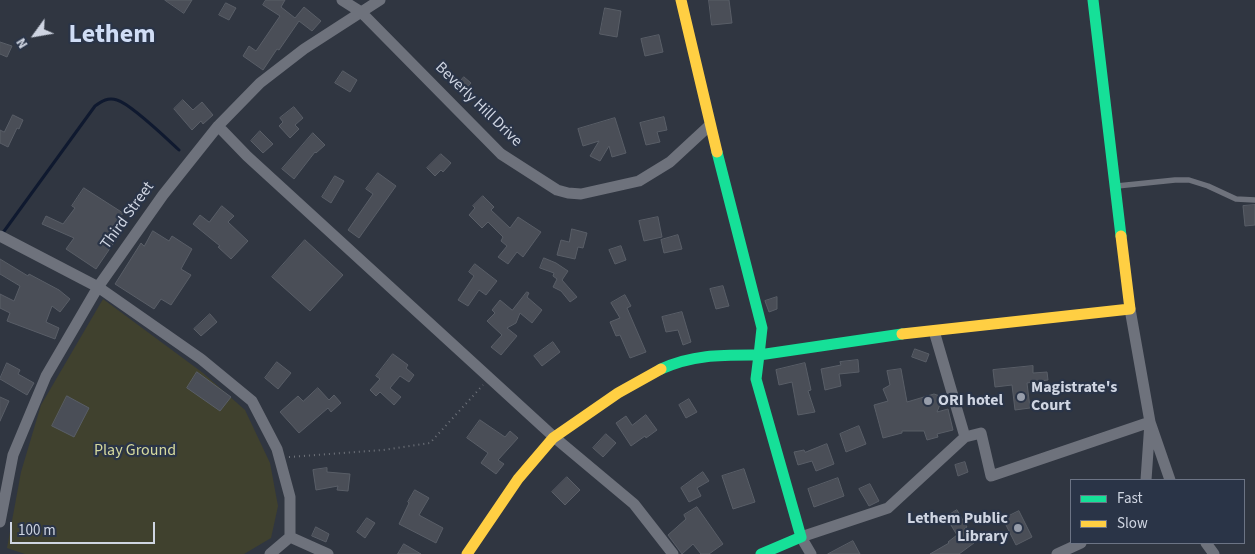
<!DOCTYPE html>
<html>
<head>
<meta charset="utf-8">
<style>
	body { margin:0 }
	#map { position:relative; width:1255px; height:554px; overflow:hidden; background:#303641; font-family:"Source Sans 3",sans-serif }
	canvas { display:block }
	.legend { position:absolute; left:1070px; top:479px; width:175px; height:65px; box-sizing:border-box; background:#2a3447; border:1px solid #6c7485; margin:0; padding:6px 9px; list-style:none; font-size:15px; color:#cfd5e2 }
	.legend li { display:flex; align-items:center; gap:10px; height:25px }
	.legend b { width:25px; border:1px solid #6c7485 }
	.north { position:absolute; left:10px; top:10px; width:50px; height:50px; -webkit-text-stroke:4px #2a3447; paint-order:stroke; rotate:238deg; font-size:14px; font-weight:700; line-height:20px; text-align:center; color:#cfd5e2 }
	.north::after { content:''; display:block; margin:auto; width:18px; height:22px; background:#cfd5e2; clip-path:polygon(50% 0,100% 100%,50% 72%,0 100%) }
	.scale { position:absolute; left:10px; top:522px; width:145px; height:22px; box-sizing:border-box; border:2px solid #cfd5e2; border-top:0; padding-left:6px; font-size:15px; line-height:18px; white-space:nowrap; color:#cfd5e2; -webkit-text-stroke:4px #2a3447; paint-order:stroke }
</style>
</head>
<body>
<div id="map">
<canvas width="1255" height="554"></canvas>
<ul class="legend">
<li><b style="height:6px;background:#16e098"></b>Fast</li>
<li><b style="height:6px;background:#ffcf43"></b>Slow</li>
</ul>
<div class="north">N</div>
<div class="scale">100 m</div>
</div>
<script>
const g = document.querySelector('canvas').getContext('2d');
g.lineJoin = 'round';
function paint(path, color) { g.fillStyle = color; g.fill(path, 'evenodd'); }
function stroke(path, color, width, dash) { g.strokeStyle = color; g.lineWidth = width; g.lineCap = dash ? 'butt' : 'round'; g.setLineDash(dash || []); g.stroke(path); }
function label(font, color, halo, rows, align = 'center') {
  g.font = font + ' "Source Sans 3",sans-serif'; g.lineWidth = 4.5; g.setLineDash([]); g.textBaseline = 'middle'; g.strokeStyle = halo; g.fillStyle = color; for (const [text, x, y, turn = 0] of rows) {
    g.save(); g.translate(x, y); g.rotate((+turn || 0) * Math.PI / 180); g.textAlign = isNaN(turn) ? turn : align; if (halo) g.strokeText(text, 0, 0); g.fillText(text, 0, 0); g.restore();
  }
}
const green = new Path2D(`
	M103,299L203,373L245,410L270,463L278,506L271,538L244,554H25L7,548L21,472L41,405Z`);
const stream = new Path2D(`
	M2,234L95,106C102,101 108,97 117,100C131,104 166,138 179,150`);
const building = new Path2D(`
	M165,0H192L184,13Z
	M266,0H285L281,7L295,18L304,7L321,21L312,31L299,21L279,50L277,49L263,70L243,56L249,46L256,51L280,16L263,5Z
	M709,0H729L732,23L712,25Z
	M226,3L236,8L229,20L219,15Z
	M605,8L621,11L617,37L600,34Z
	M659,35L663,52L645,56L641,39Z
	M0,42L12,46L7,57L0,54Z
	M343,71L357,80L350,92L335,83Z
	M464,77L471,83L462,93L455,88Z
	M183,100L193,110L202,102L213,115L203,124L201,121L192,130L174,109Z
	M294,107L303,118L295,125L299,129L290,138L279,126L283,122L280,118Z
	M13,115L23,120L19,129L17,128L8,147L0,143V130L4,132Z
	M664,117L667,130L657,132L660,142L646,145L640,123Z
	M615,118L626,153L612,157L609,146L600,161L590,156L599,141L583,146L578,129Z
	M260,131L273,144L263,153L251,141Z
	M313,133L325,145L316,153L315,152L294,179L282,169Z
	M441,154L451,163L443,172L441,170L435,176L427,168Z
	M378,173L396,186L359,238L348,230L373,194L366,189Z
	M335,176L344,181L331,203L322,197Z
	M84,188L123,213L106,239L113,244L96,269L66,249L74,238L42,224L46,216L63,224L75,208L72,206Z
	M483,196L494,207L491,210L510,228L518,217L541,232L523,257L517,252L508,264L498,257L507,246L501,241L503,237L488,222L482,228L469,215L475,208L473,206Z
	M1255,205V225L1245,226L1243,206Z
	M222,206L234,216L228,222L248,241L231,259L218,247L220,246L193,224L200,215L209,222Z
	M658,217L662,237L644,241L639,221Z
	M572,229L587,233L583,248L578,247L575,259L557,255L561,240L569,242Z
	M153,231L169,241L172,236L192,249L181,269L191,275L171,305L161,299L154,309L115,284L141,243L144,246Z
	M678,235L682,249L664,253L661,240Z
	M305,240L343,275L310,311L272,277Z
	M621,246L626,260L615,264L609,250Z
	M544,258L556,263L568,271L562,280L577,297L570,302L561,291L553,287L557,279L553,276L554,273L540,268Z
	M0,259L28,276L29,274L59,290L70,299L60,312L52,306L46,322L59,328L55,339L7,321L10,313L0,308V294L14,301L20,286L0,274Z
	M475,264L497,281L486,295L479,290L468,306L458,300L474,276L469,272Z
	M723,286L729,306L716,309L710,289Z
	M527,292L529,293L527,297L542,310L532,323L520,313L516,323L507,328L517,336L501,355L491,347L502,335L487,321L495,313L492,310L500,300L512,310Z
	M625,295L631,306L627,308L646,352L630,358L620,335L616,336L610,322L620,318L611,303Z
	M777,297V309L769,312L765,301Z
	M682,312L691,342L683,345L678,330L666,332L662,317Z
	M210,314L217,322L201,336L194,329Z
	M553,342L560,352L542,366L534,356Z
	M915,349L929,354L926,362L912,357Z
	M393,354L408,365L406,368L414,375L409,382L400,376L390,388L401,397L394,405L380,392L376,396L370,390L380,379L376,376Z
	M858,360L859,372L839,374L841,386L825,390L821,369L841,365L840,362Z
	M277,362L291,373L278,389L265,378Z
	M7,363L20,370L18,374L34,383L27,395L0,379Z
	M805,363L811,390L808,391L815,412L798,415L792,382L779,385L776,370Z
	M1033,366V373L1047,372L1048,380L1027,383L1030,408L1015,410L1012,385L995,387L993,370Z
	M901,369L907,402L934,394L943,397L937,412L948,409L953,430L937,434L938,437L927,440L924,431H902V433L883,438L874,405L888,401L883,389L890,385L887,371Z
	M197,372L231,397L220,411L187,388Z
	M318,388L329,400L334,395L341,403L331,412L328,408L299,433L280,412L298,396L303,401Z
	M67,396L89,408L74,437L52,426Z
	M0,397L9,401L0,421Z
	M689,399L697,412L686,418L679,405Z
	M646,415L657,430L646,438L645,436L631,446L616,423L626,416L632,425Z
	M480,420L505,437L510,431L518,438L498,460L504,464L496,474L481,463L488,453L467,438Z
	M859,426L866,444L846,452L840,434Z
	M606,434L616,443L603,457L593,448Z
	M827,444L834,464L816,471L812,461L798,465L794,452L804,450L805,452Z
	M965,462L968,472L958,476L955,465Z
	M327,468V472L350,474L348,491L337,490L338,486L316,490L313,470Z
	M744,469L755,502L733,509L722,476Z
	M703,472L709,481L697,488L701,496L689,502L681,488Z
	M567,477L580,490L565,505L552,492Z
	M838,478L844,496L814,507L808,489Z
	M870,484L879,501L869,506L859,489Z
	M415,490L429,498L419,515L443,528L436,543L399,524L409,503L408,502Z
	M697,507L723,544L709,554H701L693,544L682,554L668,535L686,519L684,515Z
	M957,510L967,527L964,529L974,543L959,554H930L949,543L948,542L957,535L946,517Z
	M1019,511L1032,537L1016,545L1003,519Z
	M367,518L375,523L365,538L357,532Z
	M316,527L329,534L326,542L312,536Z
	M853,541L860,554H828Z
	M404,544L421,554H398Z`);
const path = new Path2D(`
	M289,457L383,450L430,443L483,385`);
const lane = new Path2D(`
	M1117,186L1175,180H1189L1208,186L1236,199L1255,200`);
const street = new Path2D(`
	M342,0L361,12L501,154L557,190L568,193L581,194L639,181L670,162L710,125
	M218,126L247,156L554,437L634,504L673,554
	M0,236L98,287L201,359L252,401L277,449L290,497V537
	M1130,309L1150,422L1170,480
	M965,437L981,433L991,476L1150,422L1146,480
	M0,522L13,455L46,376L98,287L163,195L218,126L260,83L304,49L380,0
	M1206,543L1214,554
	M270,554L290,537L328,554
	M811,554L801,537L888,508L965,437L934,331
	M1057,554L1081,543`);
const fast = new Path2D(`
	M1093,0L1121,236
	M661,369C694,354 723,355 759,355L762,328L717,152
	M761,554L801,537L756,379L759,355L902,334`);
const slow = new Path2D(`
	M681,0L717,152
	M902,334L1130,309L1121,236
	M467,554L518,479L553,438L618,393L661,369`);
const markers = [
	[1021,397,5,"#979daa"],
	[928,401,5,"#979daa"],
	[1018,528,5,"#979daa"]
];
const streetNames = [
	["Beverly Hill Drive",478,105,44],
	["Third Street",128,216,-54]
];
const poiNames = [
	["Magistrate's",1031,388],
	["Court",1031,406],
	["ORI hotel",938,401],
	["Lethem Public",1008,519,"right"],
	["Library",1008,537,"right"]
];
const parkNames = [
	["Play Ground",135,451]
];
const townNames = [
	["Lethem",112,36]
];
paint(green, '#40412e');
stroke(stream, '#0f192f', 3);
paint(building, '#4a4e57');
stroke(building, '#595e67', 1);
stroke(path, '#6f737b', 2, [1, 4]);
stroke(lane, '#6e727c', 5.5);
stroke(street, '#6e727c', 11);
stroke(fast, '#16e098', 11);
stroke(slow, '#ffcf43', 11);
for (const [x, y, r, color] of markers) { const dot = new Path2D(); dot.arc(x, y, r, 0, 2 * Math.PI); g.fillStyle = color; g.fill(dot); stroke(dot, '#2a3447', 2); }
label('16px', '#cfd5e2', '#2a3447', streetNames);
label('bold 16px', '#cfd5e2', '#2a3447', poiNames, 'left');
label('16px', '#d6d99e', '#2a3447', parkNames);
label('bold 26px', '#d0ddf5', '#2a3447', townNames);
</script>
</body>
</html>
